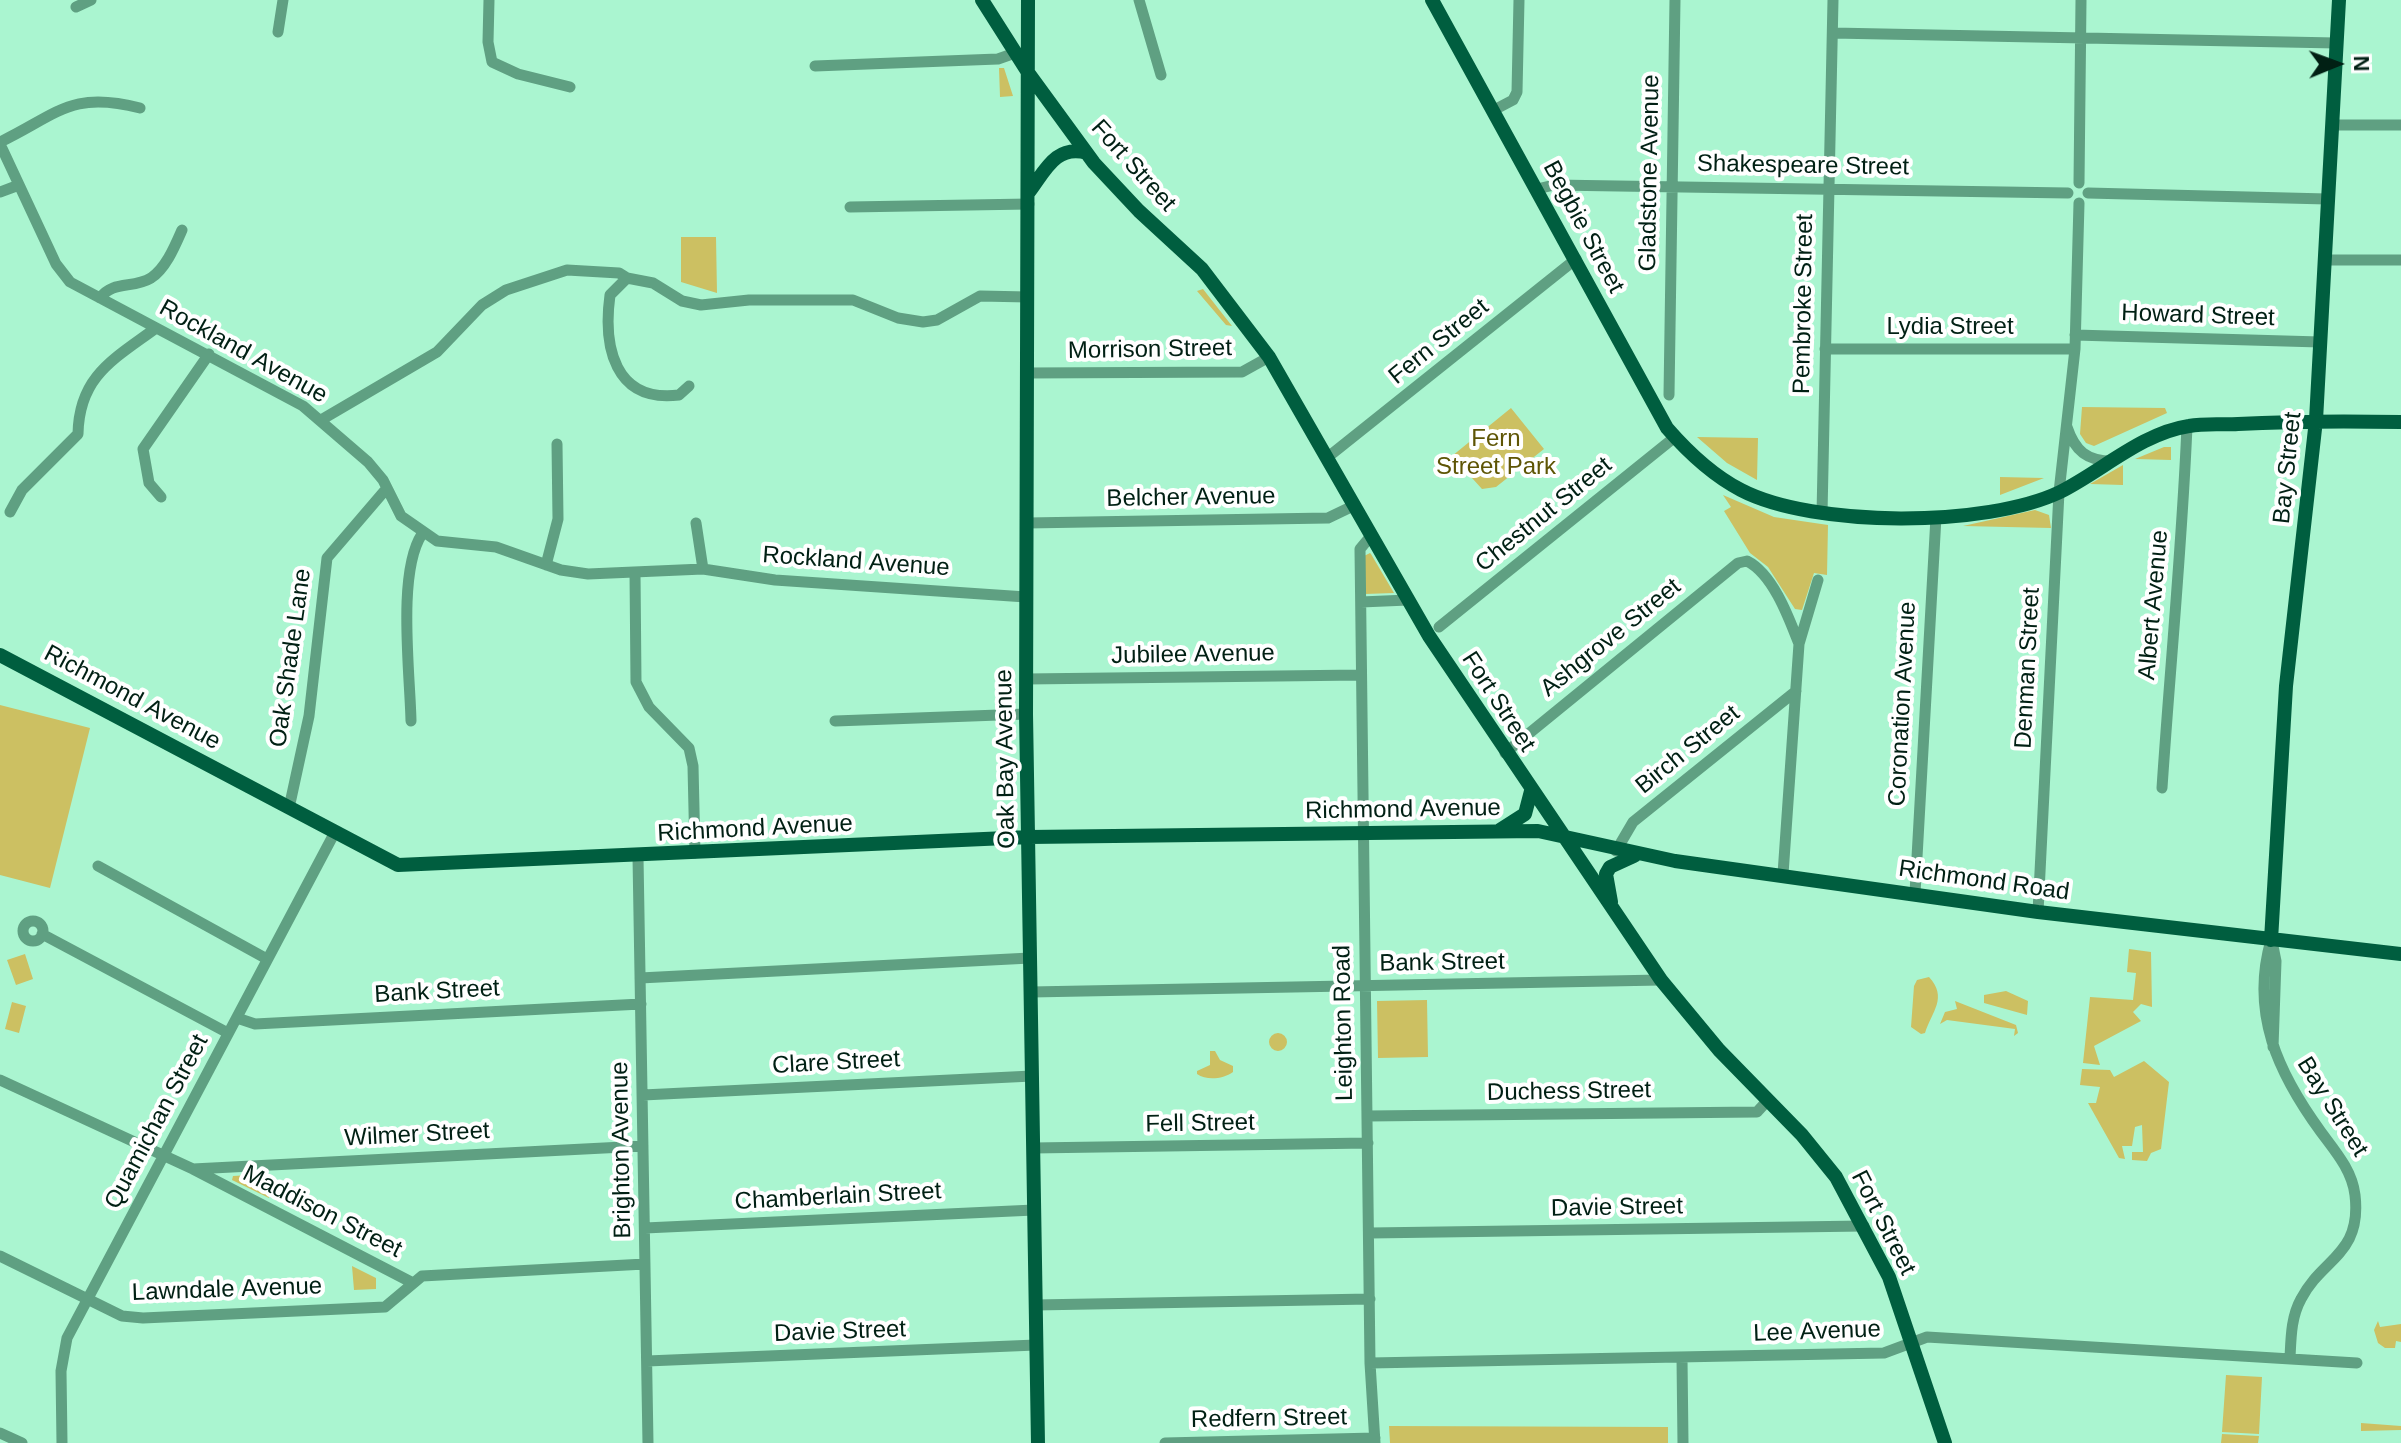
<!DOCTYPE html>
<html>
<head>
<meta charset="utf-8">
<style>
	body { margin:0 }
	#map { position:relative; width:2401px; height:1443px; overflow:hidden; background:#aaf5d0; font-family:Helvetica,sans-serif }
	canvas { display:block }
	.north { position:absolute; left:2297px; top:24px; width:80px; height:80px; -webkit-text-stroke:6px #fff; paint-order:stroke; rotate:89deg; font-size:22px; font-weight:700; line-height:32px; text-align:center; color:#012014 }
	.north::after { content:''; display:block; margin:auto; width:28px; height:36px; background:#012014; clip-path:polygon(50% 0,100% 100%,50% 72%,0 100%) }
</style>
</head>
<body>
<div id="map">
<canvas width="2401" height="1443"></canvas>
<div class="north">N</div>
</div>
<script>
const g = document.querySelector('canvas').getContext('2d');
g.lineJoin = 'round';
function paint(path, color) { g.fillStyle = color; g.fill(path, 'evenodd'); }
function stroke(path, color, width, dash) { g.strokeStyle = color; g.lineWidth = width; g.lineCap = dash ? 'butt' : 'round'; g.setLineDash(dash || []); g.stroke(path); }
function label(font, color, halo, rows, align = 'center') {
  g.font = font + ' Helvetica,sans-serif'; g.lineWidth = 8; g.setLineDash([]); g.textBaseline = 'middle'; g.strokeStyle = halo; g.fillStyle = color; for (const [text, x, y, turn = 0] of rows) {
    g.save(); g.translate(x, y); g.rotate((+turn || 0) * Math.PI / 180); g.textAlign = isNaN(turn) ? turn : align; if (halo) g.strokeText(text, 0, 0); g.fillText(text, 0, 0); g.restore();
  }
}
const green = new Path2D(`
	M999,68H1004L1013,96L1000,97Z
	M681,237H716L717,293L681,282Z
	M1203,289L1232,326L1226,325L1197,291Z
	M2082,407L2165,408L2167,413L2094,446L2086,443L2080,434Z
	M1511,408L1544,449L1496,487L1482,489L1452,456Z
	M1697,437L1758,438L1757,480L1727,463Z
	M2164,447H2171V460L2135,459Z
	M2123,465V485L2090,484Z
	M2000,477L2044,478L2000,495Z
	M1723,495L1774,517L1828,525L1827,575L1814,573L1802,610L1795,609L1768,567L1750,553L1724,511L1731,507Z
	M2035,510L2049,515L2051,528L1963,526Z
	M1370,553L1371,554L1394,593L1365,594L1364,556Z
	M0,705L90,728L50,888L0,875Z
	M2129,949L2151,952L2152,1007L2141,1004L2133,1012L2141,1021L2094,1046L2100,1065L2083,1063L2090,997L2133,1000L2136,973L2127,972Z
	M25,954L33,979L16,985L7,960Z
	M1929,977C1948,998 1932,1011 1925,1033L1921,1034L1911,1027L1914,986L1917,980Z
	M2006,991L2028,1001L2027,1015L1984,1003V995Z
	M1427,1000L1428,1057L1378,1058L1377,1001Z
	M1955,1001L2016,1025L2018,1033L2014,1036L2015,1029L1947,1020L1940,1024L1945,1012L1957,1009Z
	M12,1002L26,1006L19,1033L5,1029Z
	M1269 1042a9 9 0 1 1 18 0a9 9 0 1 1-18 0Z
	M1210,1051H1215L1220,1060L1233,1066V1072C1223,1079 1207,1081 1197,1074V1071L1210,1065Z
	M2144,1061L2169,1082L2161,1149L2151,1153L2147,1161L2132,1160V1152H2143L2142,1125L2135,1127L2132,1146H2122L2125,1159L2119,1158L2088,1103H2096L2100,1087L2080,1085L2082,1069L2110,1070L2114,1077Z
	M268,1174L269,1198L232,1180L233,1176Z
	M352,1266L376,1278V1289L354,1290Z
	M2378,1321L2380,1327L2401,1324V1342L2396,1341L2395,1348H2385L2378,1343L2374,1330Z
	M2226,1375L2262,1377L2259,1434L2222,1432Z
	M2361,1423L2401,1426V1430L2361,1431Z
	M1389,1426L1668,1427V1443H1390Z
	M2222,1434L2259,1436L2258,1443H2221Z`);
const minor = new Path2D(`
	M489,0L488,42L492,62L518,74L570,87
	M1139,0L1161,75
	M76,7L91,0
	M278,32L283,0
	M1833,33L2336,43
	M815,66L998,59L1015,53
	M1494,110L1513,100L1517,92L1519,0
	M2332,125H2401
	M0,142C58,114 71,90 140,108
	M0,144L56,264L70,282L303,406L368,462L383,480L401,516L437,541L496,547L561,570L588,574L703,569L775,580L1026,597
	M2079,183L2081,0
	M1537,189L1554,185L2068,193
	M0,192L19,185
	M2088,193L2327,199
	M850,207L1029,204
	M2324,260H2401
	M627,278L610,295C603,346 614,403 679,395L689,386
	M100,298C113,280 133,289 151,278C166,268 175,246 182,230
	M2075,335L2320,342
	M1825,349H2075
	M1027,373L1242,372L1269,357
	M1669,395L1675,0
	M321,420L437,352L482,305L506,290L567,270L619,273L627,278L653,283L682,301L701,305L749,300H853L898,318L923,322L937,320L980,296L1028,297
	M2067,427C2075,451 2087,461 2112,461
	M1328,457L1576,259
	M161,497L149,483L143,449L209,354
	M10,512L22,490L78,434C79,376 114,359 156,328
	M1822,514L1833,0
	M696,523L703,569
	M1027,523L1328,518L1353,506
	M1370,537L1360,549L1370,1363L1375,1443
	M546,565L558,519L557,444
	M635,572L636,682L649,707L689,748L693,766L695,853
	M1361,602L1408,600
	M1439,627L1675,437
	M1026,679L1361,675
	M411,721C410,673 397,572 422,534
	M835,721L1026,714
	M1505,753L1738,563L1747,561C1773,574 1789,618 1799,644
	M2162,788C2170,667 2182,547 2187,426
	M289,808L309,716L327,558L387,488
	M1616,851L1633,822L1796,691
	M638,857L648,1443
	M98,866L267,959
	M1783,874L1799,644L1818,580
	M1915,893L1936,517
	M2038,912L2059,492L2075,349L2079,203
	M23 931a10 10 0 1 1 20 0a10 10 0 1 1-20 0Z
	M42,934L228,1033
	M2271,940C2250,1013 2278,1073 2321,1132C2335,1151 2352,1170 2355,1195C2362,1255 2322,1258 2301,1299C2291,1317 2291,1338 2290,1358
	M2272,941L2276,961L2273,1047
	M640,978L1030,958
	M1031,992L1661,980
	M237,1018L255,1024L641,1004
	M0,1080L193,1169L411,1282
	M643,1095L1032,1076
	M1367,1116L1757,1112L1768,1100
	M1033,1148L1368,1143
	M193,1169L643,1146
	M645,1228L1034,1210
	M1370,1233L1864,1226
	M0,1256L122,1316L143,1318L385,1307L422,1276L645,1264
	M1035,1305L1370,1299
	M1682,1358L1683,1443
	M647,1361L1036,1345
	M1370,1363L1884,1353L1927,1337L2357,1363
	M0,1433L22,1443
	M62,1443L61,1371L67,1338L335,832
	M1165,1443L1375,1438`);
const major = new Path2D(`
	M982,0L1029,74L1094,163L1139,211L1202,269L1269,357L1429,636L1661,980L1719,1050L1802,1135L1836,1177L1889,1277L1945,1443
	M1028,0L1026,714L1038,1443
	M1432,0L1667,428C1687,451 1714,476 1741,490C1814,528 1987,527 2060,492C2102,471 2142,433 2189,426C2205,423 2222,425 2238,424C2293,421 2346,421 2401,422
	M1029,192C1045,171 1056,144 1087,153
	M0,655L398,865L1029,837L1538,831L1675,861L2038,912L2401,954
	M1500,830L1525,814L1531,791
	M1611,902L1606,874L1610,867L1634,856
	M2271,940L2286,686L2316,420L2339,0`);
const streetNames = [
	["Fort Street",1133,166,48],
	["Shakespeare Street",1803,166,1],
	["Gladstone Avenue",1650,173,-89],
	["Begbie Street",1583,227,62],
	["Pembroke Street",1804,304,-89],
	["Howard Street",2198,316,2],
	["Lydia Street",1950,327],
	["Fern Street",1439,342,-39],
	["Morrison Street",1150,350,-1],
	["Rockland Avenue",243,352,29],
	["Bay Street",2288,468,-84],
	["Belcher Avenue",1191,498,-1],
	["Chestnut Street",1544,515,-39],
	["Rockland Avenue",856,562,4],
	["Albert Avenue",2154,605,-85],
	["Ashgrove Street",1611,638,-39],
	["Jubilee Avenue",1193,655,-1],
	["Oak Shade Lane",291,658,-82],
	["Denman Street",2028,668,-87],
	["Richmond Avenue",132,698,28],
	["Fort Street",1498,702,57],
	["Coronation Avenue",1903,704,-87],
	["Birch Street",1688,750,-39],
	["Oak Bay Avenue",1006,759,-91],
	["Richmond Avenue",1403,810,-1],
	["Richmond Avenue",755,829,-3],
	["Richmond Road",1984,881,8],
	["Bank Street",1442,963,-1],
	["Bank Street",437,992,-3],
	["Leighton Road",1344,1023,-91],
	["Clare Street",836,1063,-3],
	["Duchess Street",1569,1092,-1],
	["Bay Street",2332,1107,58],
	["Quamichan Street",157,1122,-62],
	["Fell Street",1200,1124,-1],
	["Wilmer Street",417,1135,-3],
	["Brighton Avenue",622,1150,-91],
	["Chamberlain Street",838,1197,-3],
	["Davie Street",1617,1208,-1],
	["Maddison Street",322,1212,27],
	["Fort Street",1883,1223,63],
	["Lawndale Avenue",227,1290,-2],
	["Davie Street",840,1332,-2],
	["Lee Avenue",1817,1332,-2],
	["Redfern Street",1269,1419,-1]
];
const parkNames = [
	["Fern",1496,439],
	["Street Park",1496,467]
];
paint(green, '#ccc062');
stroke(minor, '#5fa082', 11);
stroke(major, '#005e3f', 14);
label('24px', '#012014', '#fff', streetNames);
label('24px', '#5e5505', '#fff', parkNames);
</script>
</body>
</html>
